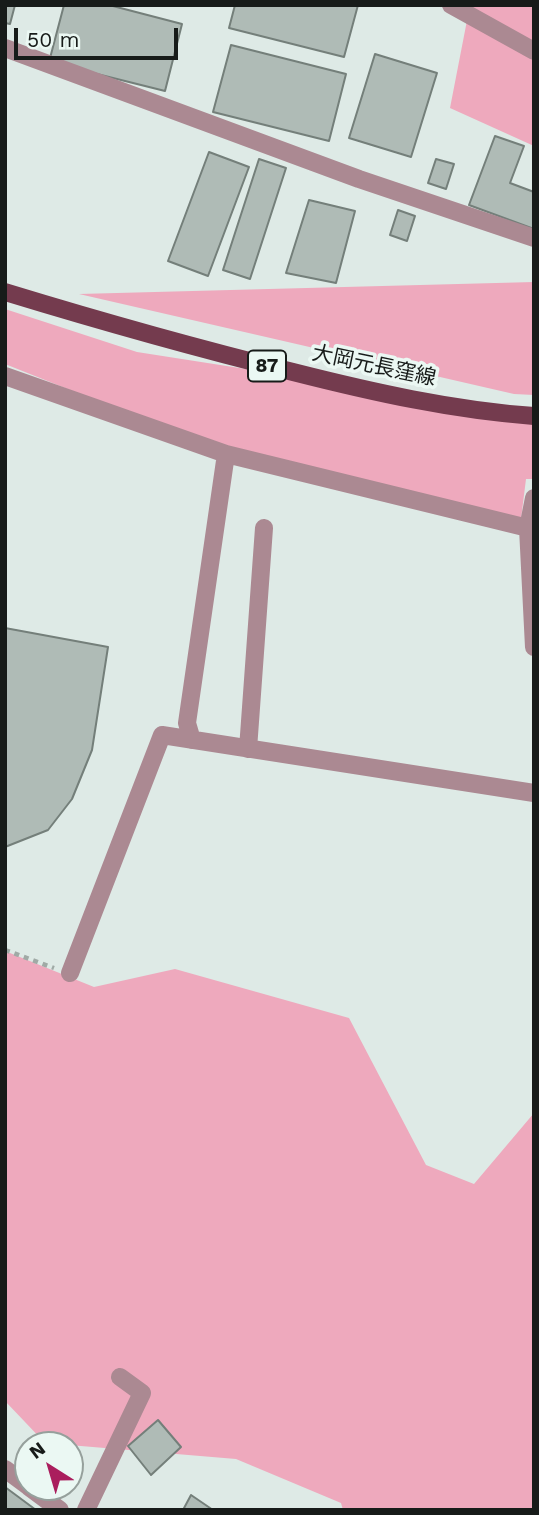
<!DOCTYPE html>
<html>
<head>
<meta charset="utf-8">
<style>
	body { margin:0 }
	#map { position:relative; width:539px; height:1515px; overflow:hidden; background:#deeae6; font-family:"Work Sans",sans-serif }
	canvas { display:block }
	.frame { position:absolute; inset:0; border:7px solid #171b19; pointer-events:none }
	.north { position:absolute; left:14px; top:1431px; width:70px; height:70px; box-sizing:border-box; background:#ebf8f3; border:2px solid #96a09c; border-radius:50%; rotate:323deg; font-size:19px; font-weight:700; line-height:28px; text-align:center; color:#171b19 }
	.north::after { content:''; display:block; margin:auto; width:24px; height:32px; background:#aa1e5d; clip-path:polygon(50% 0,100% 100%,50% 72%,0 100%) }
	.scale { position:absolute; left:14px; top:28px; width:164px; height:32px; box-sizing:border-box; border:4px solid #171b19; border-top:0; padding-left:9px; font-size:21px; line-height:24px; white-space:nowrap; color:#171b19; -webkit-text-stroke:5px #ebf8f3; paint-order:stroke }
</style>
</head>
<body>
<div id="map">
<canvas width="539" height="1515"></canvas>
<div class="frame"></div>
<div class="north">N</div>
<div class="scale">50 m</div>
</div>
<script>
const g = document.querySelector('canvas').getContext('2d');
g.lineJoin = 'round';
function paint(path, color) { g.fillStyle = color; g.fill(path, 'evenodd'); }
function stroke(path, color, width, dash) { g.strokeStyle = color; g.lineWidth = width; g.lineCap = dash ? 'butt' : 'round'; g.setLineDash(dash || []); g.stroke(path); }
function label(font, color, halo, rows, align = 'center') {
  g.font = font + ' "Work Sans","Noto Sans JP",sans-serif'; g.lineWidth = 7; g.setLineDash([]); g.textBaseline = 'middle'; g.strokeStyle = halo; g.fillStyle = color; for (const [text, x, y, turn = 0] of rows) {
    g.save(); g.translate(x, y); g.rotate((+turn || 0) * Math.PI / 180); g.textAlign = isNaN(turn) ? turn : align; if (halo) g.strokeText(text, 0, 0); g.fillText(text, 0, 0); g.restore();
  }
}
const green = new Path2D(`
	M470,5H534V146L450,108Z
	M534,282V395L514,394L79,294Z
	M5,309L137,352L534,414V479H526L521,519L235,456L5,364Z
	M5,951L94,987L175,969L349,1018L426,1165L474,1184L534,1113V1510H343L341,1503L236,1459L45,1443L5,1401Z`);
const building = new Path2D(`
	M5,5H15L10,24L5,23Z
	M64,5H109L182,24L165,91L49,62Z
	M235,5H358L344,57L229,28Z
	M231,45L346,74L329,141L213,112Z
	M375,54L437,73L411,157L349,138Z
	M495,136L524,146L510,183L534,192V229L469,205Z
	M209,152L249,167L208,276L168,261Z
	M259,159L286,168L250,279L223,270Z
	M436,159L454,164L446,189L428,183Z
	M309,200L355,211L336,283L286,273Z
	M398,210L415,216L407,241L390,235Z
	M5,628L108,647L92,750L72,799L48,830L5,847Z
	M158,1420L181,1447L151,1475L128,1446Z
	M5,1487L36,1510H5Z
	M191,1495L213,1510H183Z`);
const path = new Path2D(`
	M5,950L54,968`);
const minor = new Path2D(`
	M451,5L534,51
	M5,48L359,179L534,238
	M5,376L226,454L528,528
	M534,498L528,528L534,647
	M192,740L187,723L226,454
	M248,749L264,528
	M70,973L162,735L534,793
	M5,1469L28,1486
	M29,1487L60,1510
	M86,1510L142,1393L120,1377`);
const major = new Path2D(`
	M5,292C100,321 196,348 293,372C372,392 452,410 534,416`);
const shields = [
	[267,366,38]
];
const shieldNames = [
	["87",267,366]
];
const streetNames = [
	["大岡元長窪線",374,366,12]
];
paint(green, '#eea9bd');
paint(building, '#afbbb6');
stroke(building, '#747f7a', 2);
stroke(path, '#a0aaa6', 4.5, [5, 5]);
stroke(minor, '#ab8992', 18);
stroke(major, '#743b4e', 18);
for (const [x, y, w] of shields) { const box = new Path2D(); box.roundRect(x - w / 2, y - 15.5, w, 31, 5); g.fillStyle = '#ebf8f3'; g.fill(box); stroke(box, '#171b19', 2); }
label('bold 19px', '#171b19', null, shieldNames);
label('21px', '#171b19', '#ebf8f3', streetNames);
</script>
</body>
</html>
